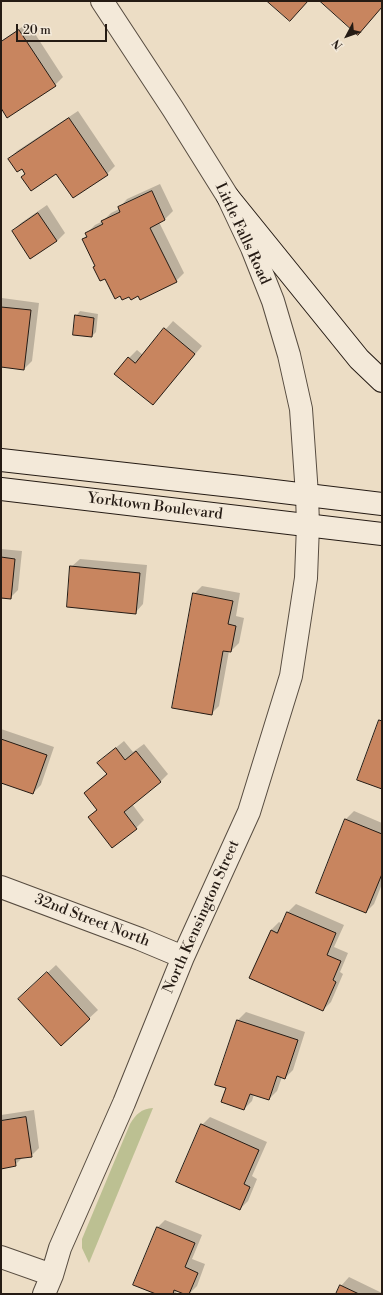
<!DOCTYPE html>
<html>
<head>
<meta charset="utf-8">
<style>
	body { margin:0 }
	#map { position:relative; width:383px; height:1295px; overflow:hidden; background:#ecddc5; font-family:"Libre Bodoni",serif }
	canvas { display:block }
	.frame { position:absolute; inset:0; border:2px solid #251b14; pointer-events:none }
	.north { position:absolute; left:327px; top:16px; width:40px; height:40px; -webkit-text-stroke:3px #f3e9d9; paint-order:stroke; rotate:229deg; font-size:11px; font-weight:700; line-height:16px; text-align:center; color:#251b14 }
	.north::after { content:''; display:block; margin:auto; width:14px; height:18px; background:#251b14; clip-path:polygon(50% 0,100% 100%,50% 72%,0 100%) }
	.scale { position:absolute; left:16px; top:24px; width:91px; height:18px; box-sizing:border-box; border:2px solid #251b14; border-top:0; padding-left:5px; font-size:12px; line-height:14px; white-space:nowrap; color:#251b14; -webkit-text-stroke:3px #f3e9d9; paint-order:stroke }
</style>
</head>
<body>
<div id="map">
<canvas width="383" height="1295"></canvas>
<div class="frame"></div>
<div class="north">N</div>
<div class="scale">20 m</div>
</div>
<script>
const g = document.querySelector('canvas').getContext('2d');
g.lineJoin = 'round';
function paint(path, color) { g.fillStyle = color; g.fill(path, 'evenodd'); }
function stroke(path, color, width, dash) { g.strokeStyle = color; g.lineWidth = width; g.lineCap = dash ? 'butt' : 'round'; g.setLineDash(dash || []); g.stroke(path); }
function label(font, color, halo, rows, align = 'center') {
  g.font = font + ' "Libre Bodoni",serif'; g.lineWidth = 3.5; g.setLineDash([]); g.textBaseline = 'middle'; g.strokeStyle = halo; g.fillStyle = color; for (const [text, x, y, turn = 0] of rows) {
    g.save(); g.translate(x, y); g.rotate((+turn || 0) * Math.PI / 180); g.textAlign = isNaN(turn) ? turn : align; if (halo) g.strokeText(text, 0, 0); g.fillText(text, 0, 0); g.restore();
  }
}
const green = new Path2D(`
	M153,1108L89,1263L82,1248V1239L130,1124C136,1114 141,1109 153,1108Z`);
const shadow = new Path2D(`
	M28,23L63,77L55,85L1,106V41Z
	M78,111L115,166L107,174L57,173L22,168L9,159L17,151Z
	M160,184L173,211L165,219L159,222L184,273L176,281L139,295L129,296L94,267L95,265L83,239L87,235V233L95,225L103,221L111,213L119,209V208L127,199Z
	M47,205L65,233L57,241L31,258L13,231L21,223Z
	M2,298L39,303L32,361L24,369L1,365Z
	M80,311L98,314L96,332L92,336L76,316Z
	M173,321L202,346L160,396L129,358L137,350L143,355Z
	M1,549L22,551L18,590L10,598L1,597Z
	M80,559L147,565L143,604L135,613L71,567Z
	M202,586L240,593L236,616L244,618L239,643L231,651H229L219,706L211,714L194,594Z
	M1,729L54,747L41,785L33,793L1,781Z
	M124,741L133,752L144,744L168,774L160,782L132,804L144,820L136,828L89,817L97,809L85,793L107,773L99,763L107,755Z
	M354,811L382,823V884L374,904L366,912L317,892L346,819Z
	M296,904L344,925L334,947L348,953L340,972L343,974L331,1002L323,1010L271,930L279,922L282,924L288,912Z
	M56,965L98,1010L61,1044L28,991Z
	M246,1012L305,1032L293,1070L285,1078L282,1077L277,1091L269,1099L254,1094L252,1101L244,1109L238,1020Z
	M34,1110L39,1148L31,1156L23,1157L15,1165L1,1168V1115Z
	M210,1117L267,1142L252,1176L257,1179L248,1201L240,1209L202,1125Z
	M165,1220L202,1235L192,1259L205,1264L197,1286L189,1294L178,1290L175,1294H159L157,1228Z
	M349,1277L382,1293V1294H337L341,1286Z`);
const building = new Path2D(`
	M267,1H308L290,21Z
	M320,1H382V7L358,35Z
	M19,30L56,86L7,118L1,108V42Z
	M69,118L108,175L73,198L56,174L31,191L21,177L25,174L22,169L17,172L8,159Z
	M152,191L165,220L150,228L177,282L140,300L138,296L131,300L129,297L122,300L120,296L115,299L105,279L100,281L93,267L95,266L82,239L87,237L85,233L103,224L101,221L120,212L118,207Z
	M38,213L57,241L30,259L12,231Z
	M1,307L31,310L24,370L1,367Z
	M75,315L94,318L92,337L73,335Z
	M164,328L195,354L153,405L114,374L128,357L135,363Z
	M1,557L15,559L11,599L1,598Z
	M70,566L140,573L136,614L67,607Z
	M193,593L233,601L228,624L236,626L231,652L223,651L212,715L172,708Z
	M379,720L382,721V789L357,780Z
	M1,739L47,755L33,794L1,783Z
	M116,748L125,760L136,751L161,782L124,812L137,829L112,848L88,817L97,810L84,793L107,774L97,763Z
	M345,819L382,834V874L366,913L316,893Z
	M287,912L336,933L327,955L341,961L333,980L336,982L323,1011L249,978L271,930L277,933Z
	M47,972L90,1019L61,1046L18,999Z
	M237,1020L298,1040L285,1079L277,1076L269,1100L250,1094L244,1110L221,1102L226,1088L215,1085Z
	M26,1117L32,1157L15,1159L16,1166L1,1169V1121Z
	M201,1124L259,1150L244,1184L250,1187L240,1210L176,1182Z
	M157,1227L195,1243L185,1267L198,1273L189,1294H184L174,1290L173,1294H156L133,1285Z
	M340,1285L359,1294H336Z`);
const street = new Path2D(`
	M1,887L140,939L183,957
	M1,1257L52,1275
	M44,1294L52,1275L60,1248L124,1103L183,957L249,812L291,676L306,578L308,525L307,495L301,409L289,355L273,301L252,248L228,197L173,109L102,1`);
const secondary = new Path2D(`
	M228,197L359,359L382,381
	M1,460L241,487L382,504
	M1,489L382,534`);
const streetNames = [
	["Little Falls Road",242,234,65],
	["Yorktown Boulevard",155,507,7],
	["North Kensington Street",202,917,-66],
	["32nd Street North",92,921,21]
];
paint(green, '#bcc092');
paint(shadow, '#0003');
paint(building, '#c8855f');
stroke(building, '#251b14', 1);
stroke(street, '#574c40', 24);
stroke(secondary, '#251b14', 24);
stroke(street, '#f3e9d9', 22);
stroke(secondary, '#f3e9d9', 22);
label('15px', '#251b14', '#f3e9d9', streetNames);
</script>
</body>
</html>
